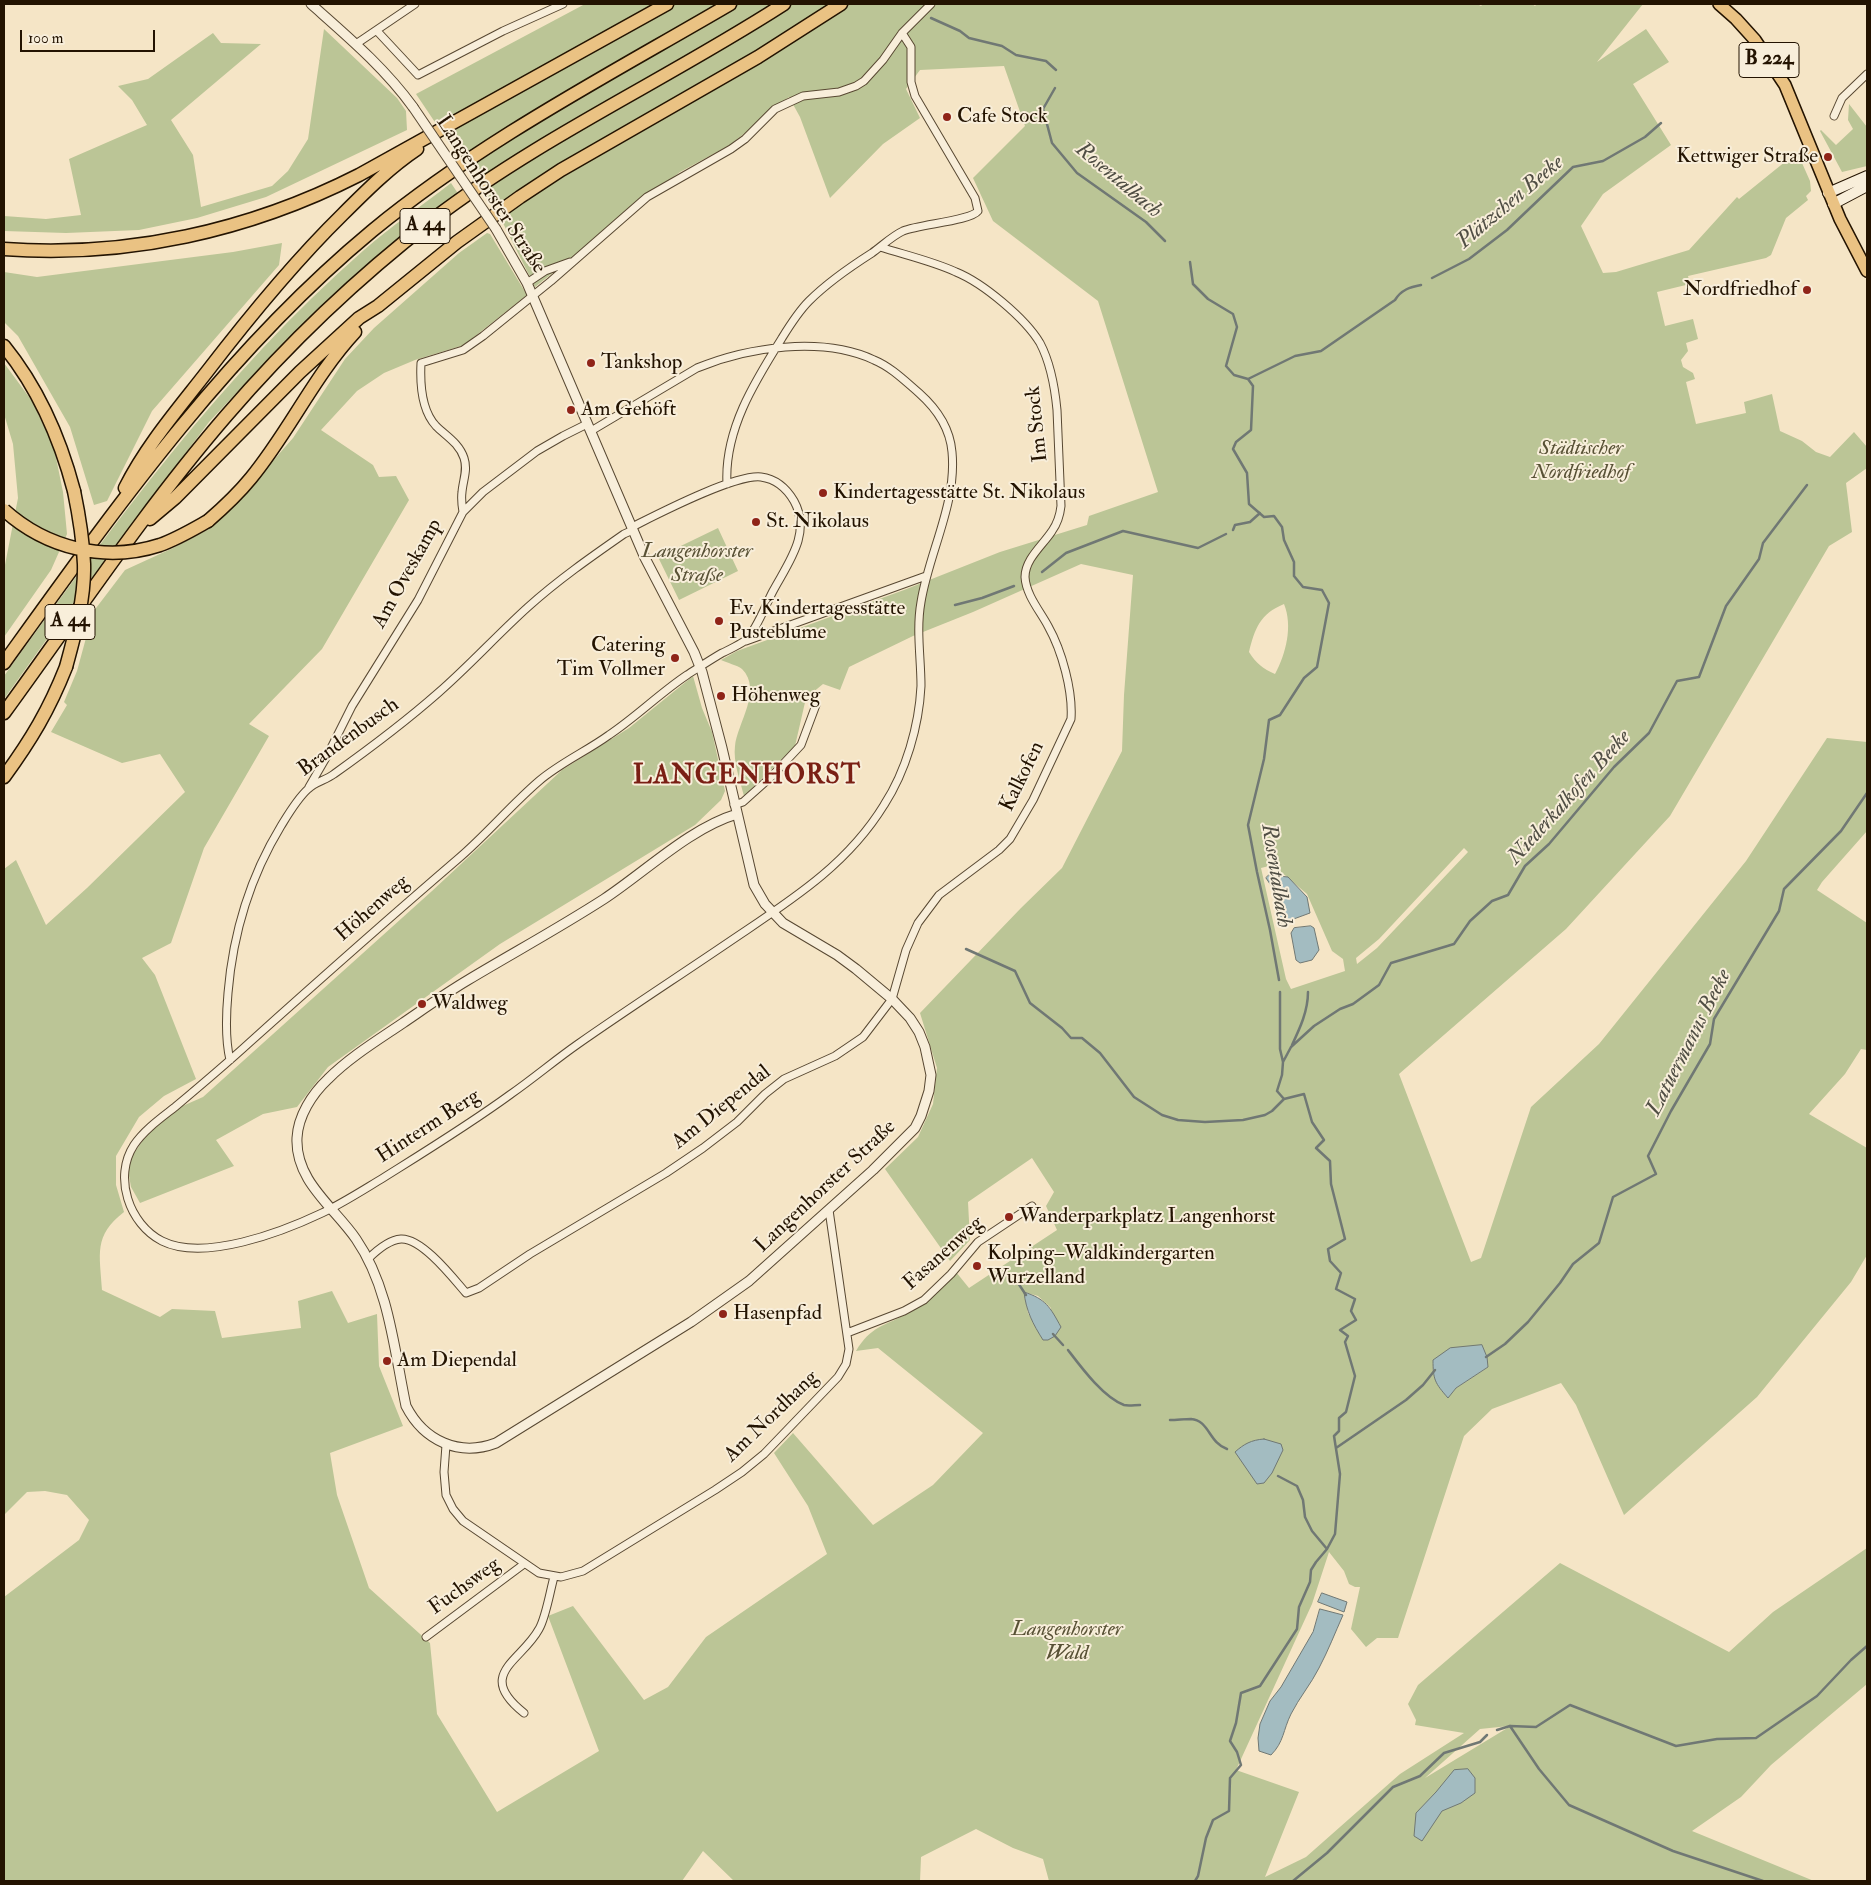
<!DOCTYPE html>
<html>
<head>
<meta charset="utf-8">
<style>
	body { margin:0 }
	#map { position:relative; width:1871px; height:1885px; overflow:hidden; background:#f5e5c6; font-family:"IM FELL Double Pica",serif }
	canvas { display:block }
	.frame { position:absolute; inset:0; border:5px solid #231301; pointer-events:none }
	.scale { position:absolute; left:20px; top:30px; width:135px; height:22px; box-sizing:border-box; border:2px solid #231301; border-top:0; padding-left:6px; font-size:15px; line-height:18px; white-space:nowrap; color:#231301; -webkit-text-stroke:4px #f8eeda; paint-order:stroke }
</style>
</head>
<body>
<div id="map">
<canvas width="1871" height="1885"></canvas>
<div class="frame"></div>
<div class="scale">100 m</div>
</div>
<script>
const g = document.querySelector('canvas').getContext('2d');
g.lineJoin = 'round';
function paint(path, color) { g.fillStyle = color; g.fill(path, 'evenodd'); }
function stroke(path, color, width, dash) { g.strokeStyle = color; g.lineWidth = width; g.lineCap = dash ? 'butt' : 'round'; g.setLineDash(dash || []); g.stroke(path); }
function label(font, color, halo, rows, align = 'center') {
  g.font = font + ' "IM FELL Double Pica",serif'; g.lineWidth = 4; g.setLineDash([]); g.textBaseline = 'middle'; g.strokeStyle = halo; g.fillStyle = color; for (const [text, x, y, turn = 0] of rows) {
    g.save(); g.translate(x, y); g.rotate((+turn || 0) * Math.PI / 180); g.textAlign = isNaN(turn) ? turn : align; if (halo) g.strokeText(text, 0, 0); g.fillText(text, 0, 0); g.restore();
  }
}
const green = new Path2D(`
	M585,4H1477L1481,6L1483,4H1532L1535,6L1537,4H1643L1597,62L1646,29L1669,62L1633,84L1671,145L1603,194L1581,226L1603,273L1616,272L1689,250L1737,197L1739,199L1791,157L1798,154L1810,181L1811,191L1806,196L1808,200L1786,218L1771,255L1766,258L1688,276L1690,284L1657,292L1665,326L1693,319L1698,339L1686,343L1688,351L1681,360L1683,367L1693,373L1695,379L1686,382L1696,424L1746,413L1744,402L1772,394L1780,431L1802,441L1816,452L1830,457L1854,432L1867,447V468L1846,483L1852,532L1829,546L1670,816L1566,929L1399,1074L1471,1262L1481,1258L1531,1107L1599,1044L1746,861L1827,738L1867,742V831L1822,882L1817,890L1867,923V1050L1861,1049L1845,1074L1809,1114L1867,1148V1255L1851,1282L1757,1397L1624,1515L1576,1405L1561,1383L1492,1409L1464,1436L1398,1638H1377L1366,1647L1351,1629L1360,1587H1355L1349,1584L1344,1571L1329,1552L1312,1604L1236,1770L1299,1792L1265,1877L1306,1857L1400,1774L1464,1733L1415,1725L1416,1720L1408,1704L1418,1685L1560,1563L1729,1652L1773,1612L1867,1548V1684L1771,1765L1741,1797L1692,1831L1814,1881H1049L1043,1859L1013,1848L976,1829L921,1857L920,1881H734L703,1851L682,1881H4V1597L79,1540L89,1520L67,1495L45,1491L27,1492L4,1515V869L16,860L46,925L87,888L185,792L160,754L122,763L51,732L67,705L64,702L77,671L86,638L90,616L125,570L173,548L207,530L228,512L293,438L345,359L374,328L459,253L487,233L490,234L527,295L464,345L415,360L384,373L357,391L321,430L373,465L379,477L396,476L409,500L322,649L249,724L269,736L204,848L171,943L142,958L155,975L196,1079L164,1096L139,1117L116,1156V1185L124,1212C93,1236 100,1254 102,1290L160,1317L172,1309L215,1311L222,1338L301,1328L298,1301L332,1291L348,1323L377,1314L379,1366L403,1426L330,1453L337,1495L369,1588L430,1643L437,1714L497,1812L599,1751L548,1616L573,1606L644,1700L668,1687L706,1637L827,1554L808,1506L774,1453L793,1433L873,1525L933,1485L983,1433L878,1348L856,1351C871,1326 884,1326 909,1313C928,1302 943,1289 956,1272L969,1288L1057,1230L1046,1206L1054,1192L1032,1158L968,1202L970,1240L950,1261L885,1169L918,1137L933,1104L937,1068L920,1013L1021,908L1062,868L1122,751L1124,695L1133,575L1081,564L973,612L913,636L849,667L840,690L823,684L806,698L795,746L744,796C740,780 733,762 735,746C737,724 763,690 742,669C737,665 727,663 721,660L737,651L904,590L1000,552L1087,525L1089,516L1158,492L1098,301L993,221L973,178L1025,126L1004,66L920,70L906,89L920,118L883,144L830,198L800,117L789,97L730,145L680,172L535,287L504,225L416,94ZM1284,604C1293,626 1286,654 1275,674C1263,669 1256,663 1249,652C1255,628 1260,614 1284,604ZM1464,848L1468,852L1377,948L1357,964L1356,958L1379,939ZM1273,865L1307,894L1332,951L1343,959L1345,971L1291,989L1286,979L1261,868ZM1024,1292L1038,1296L1051,1308L1043,1339L1028,1313ZM1482,1346L1488,1367L1456,1388L1448,1397ZM1509,1726V1727L1425,1778L1480,1729Z
	M324,29L397,98L406,111L407,130L266,197L197,218L139,230L66,233L4,231V216L46,219L81,215L69,159L147,125L132,100L118,86L148,79L213,33L221,43L261,44L171,120L193,155L201,207L272,186L288,171L308,139Z
	M1849,104L1867,127V166L1842,172L1820,131L1821,130L1836,145L1853,129L1848,120Z
	M451,183L459,195L355,276L287,339L209,422L62,618L4,699V676C113,525 223,373 364,250C391,226 422,206 451,183Z
	M282,243L279,265L152,411L107,501L94,505L70,427L18,336L4,322V272L37,277L233,252Z
	M4,363L32,401L54,448L63,492L67,534L51,570L4,637V570L18,498L13,444L4,414Z
	M718,528L738,571L679,600L658,557Z
	M693,676L702,708L712,732L725,791L721,800L695,825L500,944L328,1067L297,1107L263,1114L216,1140L234,1166L140,1203L131,1187L128,1170L132,1156L160,1116L203,1097L432,891L562,770L629,728Z`);
const water = new Path2D(`
	M1269,875L1288,877L1307,897L1310,913L1280,924L1274,890L1266,878Z
	M1311,926L1314,928L1319,950L1312,960L1300,963L1296,960L1291,933L1294,928Z
	M1024,1292C1046,1299 1050,1307 1061,1327L1055,1336L1048,1340H1043C1033,1324 1026,1311 1024,1292Z
	M1482,1345L1487,1357L1488,1367L1456,1388L1448,1398C1435,1383 1433,1380 1433,1360L1450,1348Z
	M1264,1439L1281,1444L1283,1450L1272,1473L1264,1483L1257,1484L1235,1452C1244,1444 1251,1440 1264,1439Z
	M1322,1593L1347,1602L1344,1612L1318,1602Z
	M1320,1609L1343,1615C1335,1633 1328,1651 1319,1668C1311,1684 1299,1698 1291,1714C1283,1730 1284,1742 1271,1755L1259,1751L1258,1738L1260,1724L1270,1701L1281,1687L1313,1632Z
	M1468,1769L1475,1778V1793L1461,1803L1442,1811L1422,1841L1414,1836L1416,1813L1436,1792L1454,1770Z`);
const stream = new Path2D(`
	M931,18L960,31L969,38L1002,46L1016,55L1046,61L1056,70
	M1055,88L1043,109L1052,143L1077,173L1146,222L1165,241
	M1190,262L1193,284L1208,299L1233,314L1237,327L1226,366L1234,375L1248,379L1253,386L1251,430L1236,442L1233,449L1247,473L1249,504L1264,517L1274,516L1282,527L1284,540L1294,562V576L1303,587L1322,590L1329,603L1317,667L1304,678L1280,715L1269,720L1264,759L1248,825L1257,872L1270,930L1279,980
	M1432,278L1469,259L1507,230L1573,167L1603,161L1645,137L1661,123
	M1248,379L1295,356L1321,351L1395,300C1401,290 1410,287 1421,285
	M1233,530L1235,525L1250,522L1260,513
	M1042,572L1066,553L1123,531L1198,548L1226,534
	M955,605L982,598L1014,586
	M966,949L1015,971L1030,1003L1062,1028L1071,1038H1082L1100,1053L1134,1097L1162,1115L1178,1120L1205,1122L1243,1120L1265,1115L1272,1111L1284,1099
	M1292,1045C1300,1028 1308,1011 1308,992
	M1283,1062L1291,1047L1314,1026L1340,1009L1353,1004L1379,985L1391,963L1454,944L1470,921L1492,901L1508,895L1525,866L1549,844L1614,767L1649,733L1677,681L1699,677L1726,606L1759,559L1763,543L1807,485
	M1014,1277L1026,1295
	M1053,1334L1063,1345
	M1068,1350C1081,1367 1103,1397 1124,1405C1128,1406 1135,1405 1140,1405
	M1486,1357L1505,1344L1528,1322L1560,1283L1573,1264L1599,1243L1613,1197L1656,1174L1648,1156L1671,1111L1710,1044L1714,1019L1779,911L1784,889L1841,831L1867,793
	M1170,1420C1177,1420 1184,1419 1191,1419C1209,1420 1209,1443 1227,1449
	M1336,1448L1406,1400L1423,1385L1435,1370
	M1278,1476L1297,1486L1303,1500L1305,1517L1312,1531L1327,1549
	M1510,1726L1539,1769L1569,1805L1673,1851L1763,1881
	M1497,1730L1510,1726L1536,1727L1570,1705L1676,1746L1717,1739L1756,1738L1817,1696L1851,1660L1867,1646
	M1195,1881L1198,1876L1206,1838L1213,1820L1229,1811L1230,1778L1241,1765L1237,1752L1230,1741L1236,1723L1241,1693L1260,1686L1297,1629L1299,1607L1310,1582L1311,1570L1316,1562L1327,1549L1335,1534L1340,1474L1334,1436L1339,1431V1418L1346,1412L1355,1376L1345,1342L1348,1336L1340,1330L1356,1320L1351,1311L1355,1299L1336,1289L1341,1273L1330,1261L1328,1249L1345,1239L1331,1184L1330,1161L1316,1148L1324,1140L1312,1122L1304,1094L1284,1099L1277,1091L1282,1075L1283,1062L1280,1049V992
	M1293,1881L1327,1853L1393,1787L1420,1776L1444,1753L1480,1742L1487,1735`);
const minor = new Path2D(`
	M377,31L418,75L503,31L563,4
	M356,44L415,4
	M1834,116L1842,98L1867,74
	M527,283L545,271L570,262
	M591,431L697,368C748,347 822,336 874,360C891,367 905,381 919,393C937,409 950,428 952,452C957,504 929,552 921,602C916,630 921,658 921,686C919,726 906,771 884,805C846,867 788,902 729,942C679,976 628,1009 578,1044C555,1060 534,1078 511,1094C470,1124 426,1151 383,1178C363,1190 343,1203 322,1213C282,1232 204,1262 162,1241C129,1224 113,1177 134,1145C144,1130 161,1118 175,1107C200,1086 225,1065 249,1043C318,981 388,919 459,858C487,834 511,805 539,781C560,763 587,751 609,735C636,717 660,693 687,675C698,668 710,660 722,653C725,652 744,642 746,640C757,629 766,604 773,591C788,563 812,533 794,501C787,489 776,479 761,477C735,474 658,514 632,527
	M727,484C724,430 755,381 782,338C790,325 798,312 809,301C827,283 850,267 872,253C882,246 892,236 903,231C920,224 970,221 978,211L975,198L915,96L911,82V47L902,33
	M463,512C462,506 461,499 462,492C463,480 468,470 464,458C459,443 446,436 436,426C421,410 420,383 421,363L463,350L483,336L551,281L647,197L731,149L745,139L775,109L803,96L839,92L856,86L864,81L883,60L902,33L931,4
	M746,641L926,576
	M309,787L327,756L352,706L418,600L463,512L483,492L537,451L563,436L587,424
	M734,805L743,802L771,777L801,745L816,705
	M230,1060C225,1039 226,1015 228,993C233,933 250,877 281,826C289,813 297,799 308,789C315,782 326,780 334,774C369,749 405,722 438,693C469,666 497,635 528,607C558,580 591,557 624,534L633,530
	M368,1259C376,1251 388,1240 401,1239C422,1238 453,1278 466,1293L479,1288L530,1254L666,1173L703,1148L737,1122L765,1094L784,1079L835,1056L863,1037L892,999L906,950L918,923L939,895L999,850L1010,839L1033,800L1071,719C1073,691 1062,651 1048,626C1040,611 1026,595 1025,577C1025,559 1043,545 1052,531C1057,524 1060,515 1061,506L1057,410C1055,389 1050,362 1040,343C1025,318 983,283 956,272C932,261 905,255 880,247
	M847,1333L904,1311L924,1300L951,1274L978,1242L1032,1206
	M446,1445L444,1472L446,1495L453,1509L463,1521L539,1573L561,1577L583,1571L715,1490L742,1472L764,1454L838,1377L846,1364L849,1349L829,1210
	M426,1637L524,1564
	M524,1713C475,1674 521,1662 539,1629C546,1617 550,1591 554,1577`);
const tertiary = new Path2D(`
	M311,4C347,36 384,67 413,107
	M496,229L527,283L645,558L694,652L702,672L722,748L754,885L765,904L783,923L837,955L856,969L892,999L910,1018L919,1032L925,1047L931,1075L929,1091L921,1116L915,1128L873,1170L749,1281L691,1322L496,1443C459,1457 424,1441 406,1406C394,1349 389,1287 356,1239C334,1207 295,1181 297,1138C298,1116 312,1094 328,1079C350,1057 378,1040 403,1023C425,1008 446,993 468,980C513,953 559,928 604,899C645,872 690,828 737,814`);
const secondary = new Path2D(`
	M1828,193L1867,176
	M1833,204L1867,186`);
const primary = new Path2D(`
	M1719,4L1736,19L1755,40L1785,85L1840,219L1867,271`);
const motorway = new Path2D(`
	M4,249C127,258 249,231 359,175L667,4
	M4,346C39,389 60,438 74,491
	M125,488C146,446 178,409 206,373C249,317 293,263 343,214C366,191 390,167 417,149
	M150,519L175,498L300,372L359,318L378,306L457,242L520,197L561,170L758,57L841,4
	M208,521C223,508 238,494 251,478C289,432 314,376 355,332
	M4,663C115,509 225,353 372,231C483,140 607,76 730,4
	M4,713C77,613 145,510 226,416C288,344 357,278 432,220C542,136 668,79 784,4
	M4,777C31,740 49,710 66,667`);
const tertiaryBridge = new Path2D(`
	M413,107L496,229`);
const motorwayBridge = new Path2D(`
	M4,510C46,548 105,563 160,545C177,539 192,530 208,521
	M66,667C75,634 85,598 84,564C83,540 79,515 74,491`);
const markers = [
	[947,117,5,"#8f2418"],
	[1828,157,5,"#8f2418"],
	[1807,290,5,"#8f2418"],
	[591,363,5,"#8f2418"],
	[571,410,5,"#8f2418"],
	[823,493,5,"#8f2418"],
	[756,522,5,"#8f2418"],
	[719,621,5,"#8f2418"],
	[675,658,5,"#8f2418"],
	[721,696,5,"#8f2418"],
	[422,1004,5,"#8f2418"],
	[1009,1217,5,"#8f2418"],
	[977,1266,5,"#8f2418"],
	[723,1314,5,"#8f2418"],
	[387,1361,5,"#8f2418"]
];
const shields = [
	[1769,60,60],
	[425,226,50],
	[70,622,50]
];
const shieldNames = [
	["B 224",1769,60],
	["A 44",425,226],
	["A 44",70,622]
];
const poiNames = [
	["Cafe Stock",957,117],
	["Kettwiger Straße",1818,157,"right"],
	["Nordfriedhof",1797,290,"right"],
	["Tankshop",601,363],
	["Am Gehöft",581,410],
	["Kindertagesstätte St. Nikolaus",833,493],
	["St. Nikolaus",766,522],
	["Ev. Kindertagesstätte",729,609],
	["Pusteblume",729,633],
	["Catering",665,646,"right"],
	["Tim Vollmer",665,670,"right"],
	["Höhenweg",731,696],
	["Waldweg",432,1004],
	["Wanderparkplatz Langenhorst",1019,1217],
	["Kolping–Waldkindergarten",987,1254],
	["Wurzelland",987,1278],
	["Hasenpfad",733,1314],
	["Am Diependal",397,1361]
];
const streetNames = [
	["Langenhorster Straße",490,195,57],
	["Im Stock",1038,424,-96],
	["Am Oveskamp",408,574,-61],
	["Brandenbusch",349,738,-36],
	["Kalkofen",1023,777,-64],
	["Höhenweg",373,909,-41],
	["Am Diependal",722,1108,-39],
	["Hinterm Berg",429,1127,-33],
	["Langenhorster Straße",826,1187,-43],
	["Fasanenweg",944,1254,-42],
	["Am Nordhang",772,1417,-44],
	["Fuchsweg",465,1587,-36]
];
const parkNames = [
	["Städtischer",1581,449],
	["Nordfriedhof",1581,473],
	["Langenhorster",697,552],
	["Straße",697,576],
	["Langenhorster",1067,1630],
	["Wald",1067,1654]
];
const waterNames = [
	["Rosentalbach",1118,181,40],
	["Plätzchen Beeke",1511,203,-40],
	["Niederkalkofen Beeke",1570,798,-48],
	["Rosentalbach",1275,876,81],
	["Latuermanns Beeke",1690,1043,-63]
];
const districtNames = [
	["LANGENHORST",747,777]
];
paint(green, '#bbc596');
paint(water, '#a3bcc1');
stroke(water, '#707874', 1);
stroke(stream, '#707874', 2.5);
stroke(minor, '#584832', 9);
stroke(tertiary, '#584832', 11);
stroke(secondary, '#231301', 12);
stroke(primary, '#231301', 14);
stroke(motorway, '#231301', 15);
stroke(minor, '#f8eeda', 7);
stroke(tertiary, '#f8eeda', 9);
stroke(secondary, '#f8eeda', 10);
stroke(primary, '#eac283', 11);
stroke(motorway, '#eac283', 12);
stroke(tertiaryBridge, '#584832', 11, []);
stroke(motorwayBridge, '#231301', 15, []);
stroke(tertiaryBridge, '#f8eeda', 9);
stroke(motorwayBridge, '#eac283', 12);
for (const [x, y, r, color] of markers) { const dot = new Path2D(); dot.arc(x, y, r, 0, 2 * Math.PI); g.fillStyle = color; g.fill(dot); stroke(dot, '#f8eeda', 2); }
for (const [x, y, w] of shields) { const box = new Path2D(); box.roundRect(x - w / 2, y - 17.5, w, 35, 4); g.fillStyle = '#f8eeda'; g.fill(box); stroke(box, '#231301', 1); }
label('bold 20px', '#231301', null, shieldNames);
label('21px', '#231301', '#f8eeda', poiNames, 'left');
label('21px', '#231301', '#f8eeda', streetNames);
label('italic 21px', '#585135', '#f8eeda', parkNames);
label('italic 22px', '#504e44', '#f8eeda', waterNames);
g.letterSpacing = '1px';
label('bold 26px', '#7a1f14', '#f8eeda', districtNames);
g.letterSpacing = '0px';
</script>
</body>
</html>
